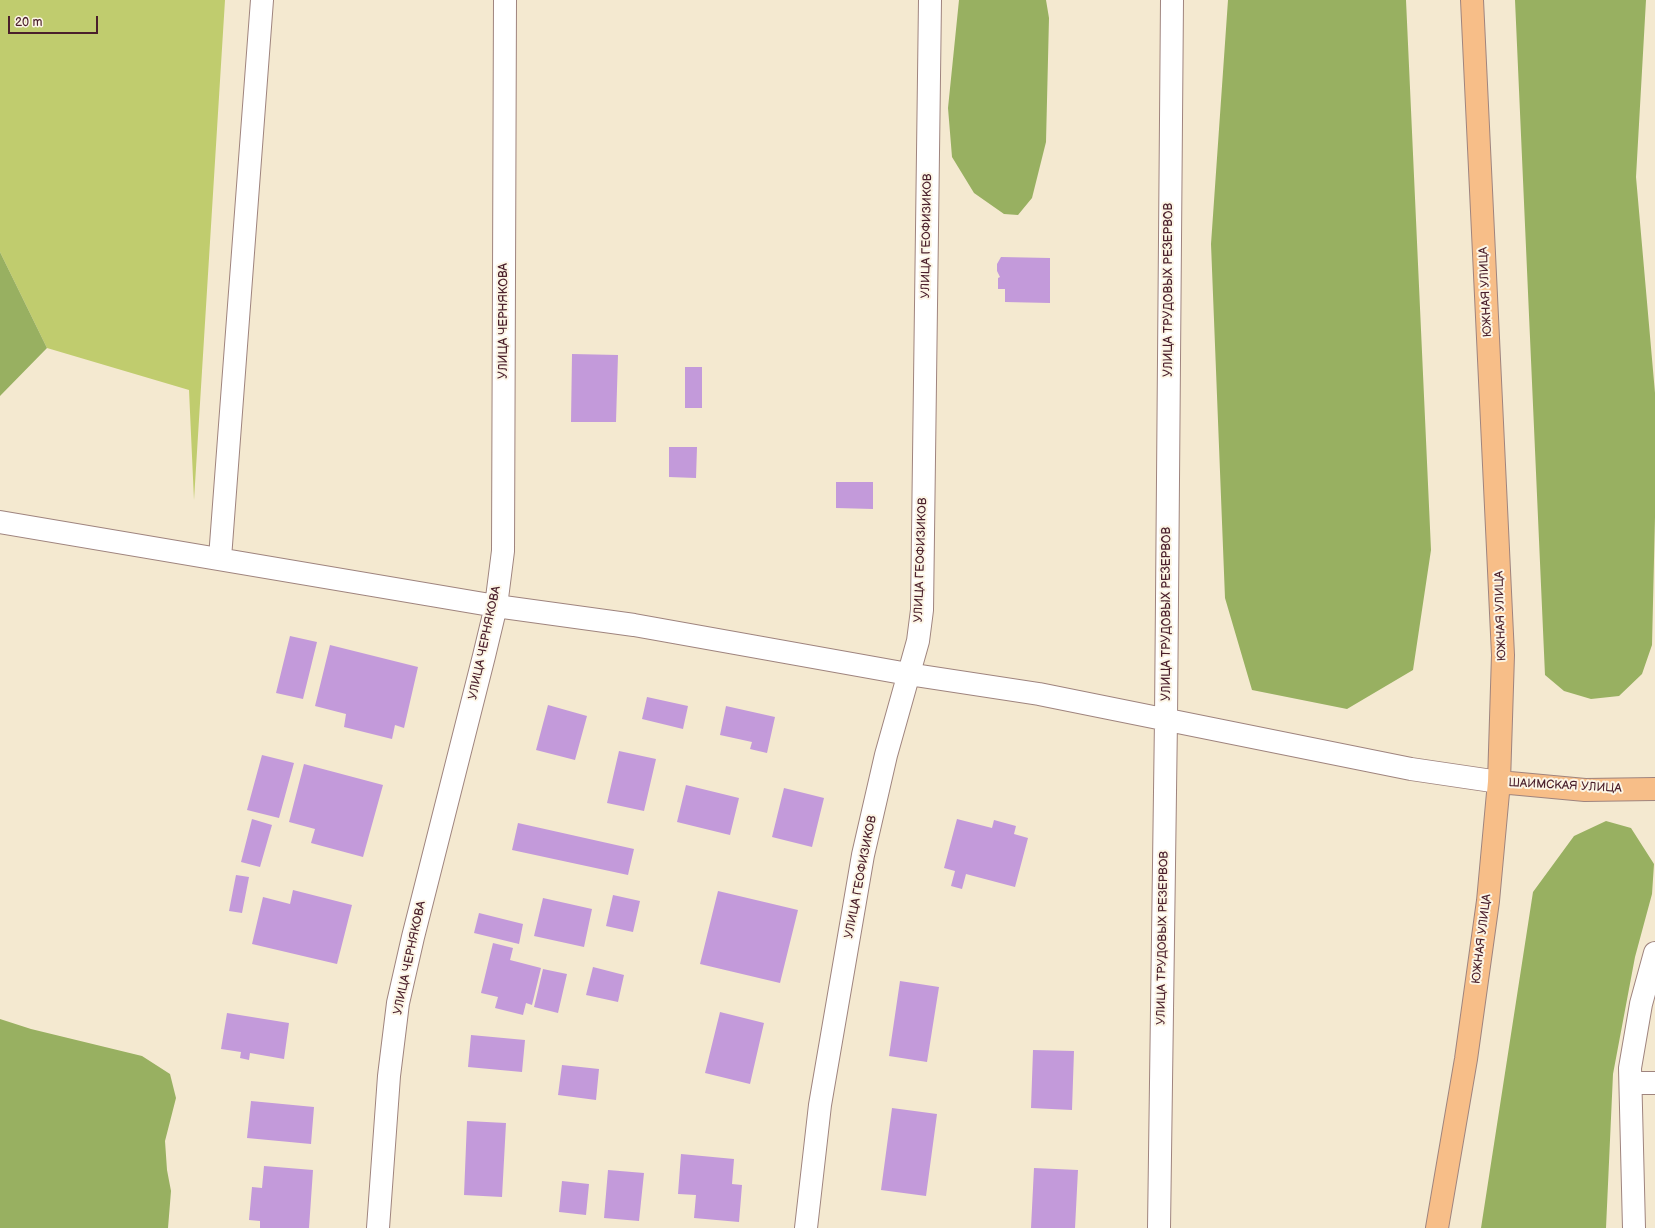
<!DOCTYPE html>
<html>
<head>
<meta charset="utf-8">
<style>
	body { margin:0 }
	#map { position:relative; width:1655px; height:1228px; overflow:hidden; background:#f4e9d0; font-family:"Balsamiq Sans",sans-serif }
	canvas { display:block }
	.scale { position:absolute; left:8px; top:16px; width:90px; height:18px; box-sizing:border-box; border:2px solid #4a1f2b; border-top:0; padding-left:5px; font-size:12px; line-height:14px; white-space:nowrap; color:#4a1f2b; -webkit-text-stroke:3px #fcf5e5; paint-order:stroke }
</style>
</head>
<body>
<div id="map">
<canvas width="1655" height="1228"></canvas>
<div class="scale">20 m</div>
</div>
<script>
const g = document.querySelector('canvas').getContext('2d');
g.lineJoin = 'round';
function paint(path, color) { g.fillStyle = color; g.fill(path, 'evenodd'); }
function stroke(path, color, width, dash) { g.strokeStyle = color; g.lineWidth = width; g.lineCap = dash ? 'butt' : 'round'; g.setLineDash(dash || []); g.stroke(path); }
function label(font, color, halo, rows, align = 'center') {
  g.font = font + ' "Balsamiq Sans",sans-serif'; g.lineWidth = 4; g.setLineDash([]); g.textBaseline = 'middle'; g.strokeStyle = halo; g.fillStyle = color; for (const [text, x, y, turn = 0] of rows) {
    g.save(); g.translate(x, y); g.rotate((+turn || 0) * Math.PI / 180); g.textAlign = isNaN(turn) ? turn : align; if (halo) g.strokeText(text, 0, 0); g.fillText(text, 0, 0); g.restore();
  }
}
const green = new Path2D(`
	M0,0H225L194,500L189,390L47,348L0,252Z`);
const forest = new Path2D(`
	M959,0H1046L1049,18L1046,142L1032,198L1018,215L1004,214L974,193L952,157L948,108Z
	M1228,0H1406L1431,550L1413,670L1347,709L1252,690L1225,598L1211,244Z
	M1515,0H1646L1636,177L1655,393V517L1652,645L1642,674L1619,696L1591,699L1564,691L1545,675Z
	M0,252L47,348L0,396Z
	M1606,821L1631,828L1654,864L1652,894L1635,957L1613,1074L1606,1228H1481L1533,892L1574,836Z
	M0,1019L31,1029L142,1056L170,1074L176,1098L165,1141L167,1170L171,1191L168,1228H0Z`);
const building = new Path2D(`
	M1001,257L1050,258V303L1005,302V289H998V278L1000,277L997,271V264Z
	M572,354L618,355L616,422H571Z
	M685,367H702V408H685Z
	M669,447H697L696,478L669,477Z
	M836,482H873V509L836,508Z
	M290,636L317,642L303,699L276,693Z
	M330,645L418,667L404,728L395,725L392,739L344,727L346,714L315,706Z
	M647,697L688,706L683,729L642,719Z
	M548,705L587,716L575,760L536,750Z
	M726,706L775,717L767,753L750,749L752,742L720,735Z
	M619,751L656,759L644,811L607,803Z
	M262,755L294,763L279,818L247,810Z
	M304,764L383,785L363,857L311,843L315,829L289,822Z
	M686,785L739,798L730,835L677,822Z
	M784,788L824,798L812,847L772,837Z
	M252,819L272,825L260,867L241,862Z
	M957,819L992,828L994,820L1016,826L1014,834L1028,838L1015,887L966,874L962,889L951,886L955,871L944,868Z
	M518,823L634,849L628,875L512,850Z
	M236,875L249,877L242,913L229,911Z
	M293,890L352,905L337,964L252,944L263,897L290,904Z
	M718,891L798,910L780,983L700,964Z
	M613,895L640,901L633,932L606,926Z
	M543,898L592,909L584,947L534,936Z
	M479,913L523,924L519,944L474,933Z
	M493,943L513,948L510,960L541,968L532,1005L526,1003L523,1015L495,1008L498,997L481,993Z
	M593,967L624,975L618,1002L586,995Z
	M543,969L567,974L558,1013L534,1007Z
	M900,981L939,987L927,1062L889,1056Z
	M720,1012L764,1023L750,1084L705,1073Z
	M227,1013L289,1023L284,1059L250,1053L249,1060L240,1058L241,1052L221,1049Z
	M471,1035L525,1040L522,1072L468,1067Z
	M1033,1050L1074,1051L1072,1110L1031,1108Z
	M562,1065L599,1069L596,1100L558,1095Z
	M251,1101L314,1107L311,1144L247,1138Z
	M892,1108L937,1114L926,1196L881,1190Z
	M467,1121L506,1123L502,1197L464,1195Z
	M681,1154L734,1159L732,1184L742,1185L739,1222L694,1218L696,1195L678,1194Z
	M264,1166L313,1170L309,1228H260V1221L249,1220L252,1187L262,1188Z
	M1034,1168L1078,1170L1075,1228H1031Z
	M608,1170L644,1173L639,1221L604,1218Z
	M562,1181L589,1184L586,1215L559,1212Z`);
const minor = new Path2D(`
	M0,522L496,606L634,625L908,674L1039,694L1411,769L1499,782
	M220,558L262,0
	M1631,1083H1655
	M378,1228L389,1076L398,1003L413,937L484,656L496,606L503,551L505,0
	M806,1228L820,1105L863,855L886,755L918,641L922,610L930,0
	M1159,1228L1166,719L1172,0
	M1634,1228L1630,1068L1641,1004L1655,953`);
const major = new Path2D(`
	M1499,782L1585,790L1655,789
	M1437,1228L1466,1059L1488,901L1499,782L1503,655L1472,0`);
const streetNames = [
	["УЛИЦА ГЕОФИЗИКОВ",927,236,-89],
	["УЛИЦА ТРУДОВЫХ РЕЗЕРВОВ",1169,290,-90],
	["ЮЖНАЯ УЛИЦА",1486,292,-93],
	["УЛИЦА ЧЕРНЯКОВА",504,321,-90],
	["УЛИЦА ГЕОФИЗИКОВ",921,560,-88],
	["УЛИЦА ТРУДОВЫХ РЕЗЕРВОВ",1167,614,-90],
	["ЮЖНАЯ УЛИЦА",1501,616,-92],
	["УЛИЦА ЧЕРНЯКОВА",485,643,-78],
	["ШАИМСКАЯ УЛИЦА",1565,786,3],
	["УЛИЦА ГЕОФИЗИКОВ",861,877,-79],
	["УЛИЦА ТРУДОВЫХ РЕЗЕРВОВ",1163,938,-89],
	["ЮЖНАЯ УЛИЦА",1482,939,-83],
	["УЛИЦА ЧЕРНЯКОВА",410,958,-78]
];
paint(green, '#c0cc6e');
paint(forest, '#98b061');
paint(building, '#c39ada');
stroke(minor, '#9f847e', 24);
stroke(major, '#9f847e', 24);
stroke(minor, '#fff', 22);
stroke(major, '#f7be88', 22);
label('12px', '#4a1f2b', '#fcf5e5', streetNames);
</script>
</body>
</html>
